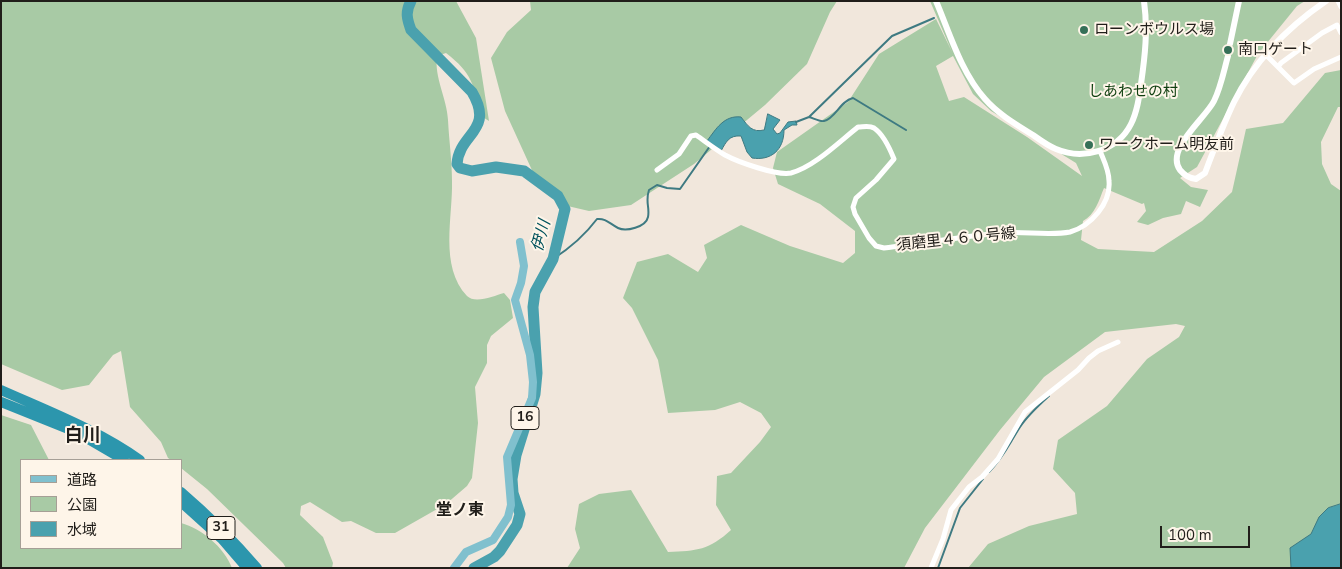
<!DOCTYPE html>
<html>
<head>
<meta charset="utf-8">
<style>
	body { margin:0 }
	#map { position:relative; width:1342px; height:569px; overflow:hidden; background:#f1e7dc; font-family:"Nunito Sans","Noto Sans JP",sans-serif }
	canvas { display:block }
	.frame { position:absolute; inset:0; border:2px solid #211e1a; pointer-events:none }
	.legend { position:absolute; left:20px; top:459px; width:162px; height:90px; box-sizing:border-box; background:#fef5e9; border:1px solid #a69f96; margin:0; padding:6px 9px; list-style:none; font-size:15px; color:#211e1a }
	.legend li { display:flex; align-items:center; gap:10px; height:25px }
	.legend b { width:25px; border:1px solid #a69f96 }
	.scale { position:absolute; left:1160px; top:526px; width:90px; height:22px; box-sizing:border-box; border:2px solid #211e1a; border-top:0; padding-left:6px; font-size:15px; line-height:18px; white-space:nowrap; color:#211e1a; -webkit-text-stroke:4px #fef5e9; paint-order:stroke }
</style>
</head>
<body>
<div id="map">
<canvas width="1342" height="569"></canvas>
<div class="frame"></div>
<ul class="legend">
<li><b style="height:6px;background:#80c0ce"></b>道路</li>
<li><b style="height:14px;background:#a8caa5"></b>公園</li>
<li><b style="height:14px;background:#4aa1ae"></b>水域</li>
</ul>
<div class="scale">100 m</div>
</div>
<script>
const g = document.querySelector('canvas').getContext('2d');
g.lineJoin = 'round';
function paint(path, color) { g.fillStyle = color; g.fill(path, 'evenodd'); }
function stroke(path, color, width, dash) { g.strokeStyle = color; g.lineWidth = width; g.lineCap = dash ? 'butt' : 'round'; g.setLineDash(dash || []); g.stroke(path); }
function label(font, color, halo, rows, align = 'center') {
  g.font = font + ' "Nunito Sans","Noto Sans JP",sans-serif'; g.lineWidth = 4; g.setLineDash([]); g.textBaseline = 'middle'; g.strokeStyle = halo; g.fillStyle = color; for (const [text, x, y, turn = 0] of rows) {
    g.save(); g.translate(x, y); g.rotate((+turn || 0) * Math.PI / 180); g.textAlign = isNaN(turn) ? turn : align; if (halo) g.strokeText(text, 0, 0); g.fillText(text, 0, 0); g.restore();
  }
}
const green = new Path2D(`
	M1,1H456L476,38L489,121L481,116C473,84 473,74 446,53L437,56C434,77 447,99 448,120C449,140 452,161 452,181C453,217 439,266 467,296C475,304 494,296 504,293L510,300L513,318L491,336L487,345V363L475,387L478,423L472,478L467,486L446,504L395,533H376L351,521L342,522L310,502L301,506L300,515L323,537L333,563L332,568H286L283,563L207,489L181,468V460H171L168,458L161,442L130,407L121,351L113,355L89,385L62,390L1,364Z
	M530,1H837L830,12L807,64L765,105L694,164L631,205L589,211L559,204L536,179L505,111L491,58L507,32L531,10Z
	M930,1H1305L1297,6L1258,54L1197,167L1180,178L1191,187L1208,190L1200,207L1186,201L1181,214L1163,218L1148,225L1137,222L1146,211L1144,203L1142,204L1104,188C1099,200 1095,215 1083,221L1081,240L1098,249L1154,252L1202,221L1232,192L1246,129L1283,123L1325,73L1341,70V107H1338L1321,142L1322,164L1331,184L1341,191V568H968L988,544L1029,526L1077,514L1075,493L1053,469L1058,440L1107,406L1147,359L1179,337L1185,326L1176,324L1105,332L1044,377L1000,430L925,528L904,568H567L580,548L575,529L579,504L599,494L631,490L668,552C697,551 709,550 731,530L716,505L717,476L731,473L760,442L771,427L761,413L740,402L715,410L668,413L658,360L632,308L623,298L637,262L668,254L698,272L707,258L704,245L741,225L790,246L843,263L855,253V231L820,204L778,184L773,168L777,152L848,102L879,54L936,19L952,52ZM953,56L973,94L991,111L1076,163L1082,176L1027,137L964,97L949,101L936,66Z
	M1,415L31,425L49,460H21V548H181V523C202,529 224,547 232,568H1Z`);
const water = new Path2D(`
	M768,114L780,120L773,129L777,134L780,133L788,122L796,121L797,125H792L784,130C784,150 771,161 752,158L747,152L741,136C729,135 726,142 721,151L707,141C716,129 724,115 741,117C748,126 752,133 764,130Z
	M1341,504V568H1291L1290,548L1311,534L1319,517L1328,508Z`);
const stream = new Path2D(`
	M409,1L410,3
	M809,117L892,36L934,18
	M796,122L809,117C813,118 820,122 824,121C835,119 840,101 853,98L906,130
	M553,259C570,248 585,235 597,219C606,218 610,224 618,228C626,232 646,227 648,217C650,207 645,202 649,190L657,185L667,188L680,189L710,146
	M989,472C1004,457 1009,444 1020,427C1028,415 1038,406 1049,396
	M938,568L960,508L983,479`);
const river = new Path2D(`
	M411,1C405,12 407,19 411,30L472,92C495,131 459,133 457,164L460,168L472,171L496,167L524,171L558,196L565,209L553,259L535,292L533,307L537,373L535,394L516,455L512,479L513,493L520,514L517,525L500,551L494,557L474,568`);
const minor = new Path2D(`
	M1338,1L1341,7
	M1266,55L1294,83L1314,69L1341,57
	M1278,67L1281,63L1322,33L1337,25L1341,33
	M657,170L679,154L691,136L696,135C706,142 715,149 725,155C738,162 777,176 791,173C814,167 839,142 858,127C863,127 869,125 874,128C883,134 890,149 894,159L876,180L856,198L853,207L855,214L869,238L876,246L884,248C923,244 962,236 1001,233C1023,231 1050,236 1070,232C1091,226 1111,203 1109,181C1109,170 1104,161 1100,151
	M931,568L943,539L951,510L969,487L982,477L998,459L1025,412L1078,370L1089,358L1098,351L1118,342`);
const tertiary = new Path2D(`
	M936,1C950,34 961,72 985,99C998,114 1017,125 1033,135C1040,140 1048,146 1056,149C1082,160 1117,152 1131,124C1137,112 1139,98 1141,84C1145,56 1148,30 1144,1
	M1230,44L1239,1
	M1228,56C1224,70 1221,87 1214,101C1205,119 1165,149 1180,170C1185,176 1189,178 1196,179L1205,173C1214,149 1223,125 1234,102C1255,60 1288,27 1326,1`);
const primary = new Path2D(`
	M454,568L466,552L493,540L508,517L511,505L507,457L532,398L533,382L530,355L515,300L521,283L524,266L520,242`);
const motorway = new Path2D(`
	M1,390C48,411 98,430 140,460
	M1,402L76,432L124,460
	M181,492C209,516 233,540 257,568
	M181,502L222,539L247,568`);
const markers = [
	[1084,30,5,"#367058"],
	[1228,50,5,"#367058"],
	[1089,145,5,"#367058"]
];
const shields = [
	[525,418,28],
	[221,528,28]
];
const shieldNames = [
	["16",525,418],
	["31",221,528]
];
const poiNames = [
	["ローンボウルス場",1094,30],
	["南口ゲート",1238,50],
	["ワークホーム明友前",1099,145]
];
const parkNames = [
	["しあわせの村",1133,92]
];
const streetNames = [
	["須磨里４６０号線",956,240,-6]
];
const waterNames = [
	["伊川",542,236,-75]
];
const neighbourhoodNames = [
	["堂ノ東",460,511]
];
const quarterNames = [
	["白川",83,437]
];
paint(green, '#a8caa5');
paint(water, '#4aa1ae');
stroke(water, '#3e7a82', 1);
stroke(stream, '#3e7a82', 2);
stroke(river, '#4aa1ae', 11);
stroke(minor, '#fff', 5);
stroke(tertiary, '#fff', 6);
stroke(primary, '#80c0ce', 8);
stroke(motorway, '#2c96ad', 10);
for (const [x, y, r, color] of markers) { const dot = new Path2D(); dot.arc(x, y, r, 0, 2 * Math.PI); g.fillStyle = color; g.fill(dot); stroke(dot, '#fef5e9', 2); }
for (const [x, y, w] of shields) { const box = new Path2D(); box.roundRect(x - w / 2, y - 11.5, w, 23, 4); g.fillStyle = '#fef5e9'; g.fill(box); stroke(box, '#211e1a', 1); }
label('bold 14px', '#211e1a', null, shieldNames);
label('15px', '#211e1a', '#fef5e9', poiNames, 'left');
label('15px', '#0f3f0f', '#fef5e9', parkNames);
label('15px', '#211e1a', '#fef5e9', streetNames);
label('italic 16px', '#00525c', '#fef5e9', waterNames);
label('bold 16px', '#211e1a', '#fef5e9', neighbourhoodNames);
label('bold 18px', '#211e1a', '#fef5e9', quarterNames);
</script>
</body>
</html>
